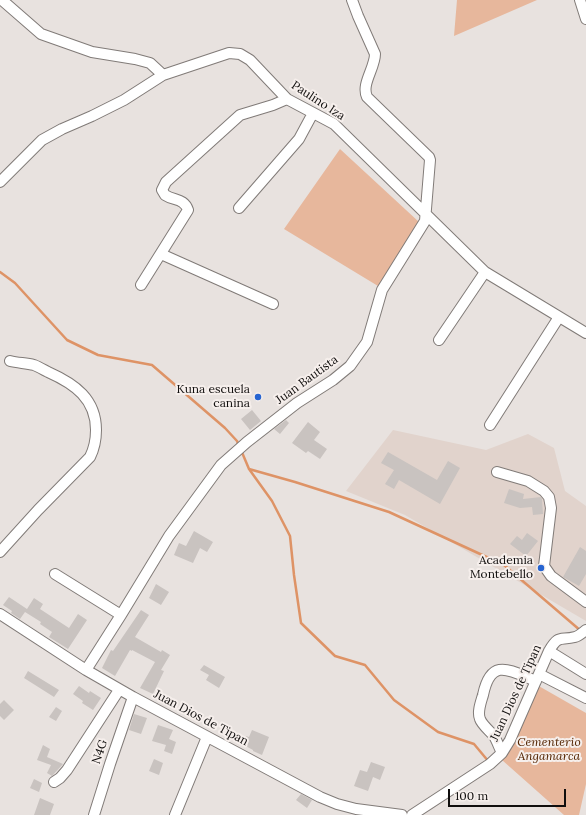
<!DOCTYPE html>
<html>
<head>
<meta charset="utf-8">
<style>
	body { margin:0 }
	#map { position:relative; width:586px; height:815px; overflow:hidden; background:#e8e2df; font-family:Lora,serif }
	canvas { display:block }
	.scale { position:absolute; left:448px; top:789px; width:118px; height:18px; box-sizing:border-box; border:2px solid #100e0d; border-top:0; padding-left:5px; font-size:12px; line-height:14px; white-space:nowrap; color:#100e0d; -webkit-text-stroke:3px #f6efec; paint-order:stroke }
</style>
</head>
<body>
<div id="map">
<canvas width="586" height="815"></canvas>
<div class="scale">100 m</div>
</div>
<script>
const g = document.querySelector('canvas').getContext('2d');
g.lineJoin = 'round';
function paint(path, color) { g.fillStyle = color; g.fill(path, 'evenodd'); }
function stroke(path, color, width, dash) { g.strokeStyle = color; g.lineWidth = width; g.lineCap = dash ? 'butt' : 'round'; g.setLineDash(dash || []); g.stroke(path); }
function label(font, color, halo, rows, align = 'center') {
  g.font = font + ' Lora,serif'; g.lineWidth = 4; g.setLineDash([]); g.textBaseline = 'middle'; g.strokeStyle = halo; g.fillStyle = color; for (const [text, x, y, turn = 0] of rows) {
    g.save(); g.translate(x, y); g.rotate((+turn || 0) * Math.PI / 180); g.textAlign = isNaN(turn) ? turn : align; if (halo) g.strokeText(text, 0, 0); g.fillText(text, 0, 0); g.restore();
  }
}
const built = new Path2D(`
	M393,430L486,450L528,434L554,448L565,491L586,506V621L405,515L346,491Z`);
const green = new Path2D(`
	M457,0H537L454,36Z
	M340,149L419,222L378,286L284,229Z
	M537,685L586,713V784L579,815H564L502,760Z`);
const stream = new Path2D(`
	M0,272L15,283L67,340L98,355L152,365L225,428L237,441L239,446
	M241,450L249,469L295,482L389,512L504,565L581,631
	M249,469L272,501L290,536L294,575L301,623L335,656L365,665L394,700L438,732L474,744L489,762`);
const building = new Path2D(`
	M252,410L261,421L250,430L241,419Z
	M286,420L289,423L280,434L274,429Z
	M308,422L320,432L314,440L327,449L320,459L308,451L306,453L292,443Z
	M388,452L437,480L448,461L460,468L440,504L399,480L394,489L385,484L394,470L381,463Z
	M509,489L524,494L523,499L541,497L542,499L543,514L533,515L532,507L520,508L504,503Z
	M194,531L213,542L207,552L200,548L193,563L174,555L179,543L186,546Z
	M527,533L538,541L526,556L510,544L517,536L522,540Z
	M580,547L586,551V574L579,586L563,577Z
	M156,584L169,592L161,605L149,598Z
	M9,597L27,609L34,598L43,604L40,609L69,628L78,614L87,620L68,649L49,637L52,632L40,624L41,622L25,612L20,619L11,613L12,611L3,605Z
	M141,610L149,615L135,637L161,652L162,650L170,655L161,670L164,671L153,694L140,688L155,662L132,650V651L130,650L115,676L102,668L111,650L113,651Z
	M204,665L225,677L219,688L206,680L209,675L200,670Z
	M28,671L59,690L54,697L24,678Z
	M79,686L89,693L90,691L101,698L93,710L82,703L83,701L73,694Z
	M4,700L14,710L4,720L0,716V704Z
	M56,707L62,711L56,721L49,717Z
	M134,714L147,718L141,734L129,730Z
	M158,725L173,730L169,739L176,742L172,754L164,751L166,745L152,741Z
	M252,730L269,737L262,755L253,751V750L242,744L246,736L249,737Z
	M43,745L50,749L47,757L63,764L52,776L47,773L51,765L37,760Z
	M154,759L163,763L159,775L149,771Z
	M371,762L385,767L380,780L373,777L368,791L354,786L360,770L367,772Z
	M34,779L42,783L39,792L30,788Z
	M301,794L312,800L307,808L296,800Z
	M40,798L54,804L50,815H34Z`);
const minor = new Path2D(`
	M2,0L41,34L92,52L135,59L150,63L163,75L229,53L240,54L250,60L287,99L334,124L485,272L586,333
	M580,0L586,19
	M0,182L42,140L62,129L92,116L124,100L163,75
	M239,208L299,139L313,113
	M161,254L273,304
	M141,285L188,210C184,198 174,201 165,195L162,190L166,182L240,115L273,105L287,99
	M439,340L485,272
	M490,425L559,317
	M497,472L528,481L544,491L549,497L551,508L544,566L551,576L586,602
	M0,552L38,510L90,457C94,449 96,440 96,430C96,399 75,384 48,372C44,370 39,367 34,365C26,363 18,363 10,361
	M55,574L121,615
	M0,614L86,670L133,697L320,797L337,804L356,809L402,815
	M549,651L586,674
	M86,670L121,615L169,536L221,465L247,442L297,403L333,380L350,366L367,342L382,290L425,221L430,160L429,157L367,97C361,84 375,68 375,54L358,16L352,0
	M539,674L586,698
	M502,753C499,747 497,741 494,736C490,731 482,725 480,719C477,712 481,702 483,695C491,657 509,670 536,681
	M54,782L60,778L67,770L119,690
	M94,815L110,764L133,697
	M175,815L207,737
	M412,815L490,764L502,753L510,740L549,651C559,634 560,641 575,637C579,636 583,632 586,630`);
const markers = [
	[258,397,4,"#2664d1"],
	[541,568,4,"#2664d1"]
];
const streetNames = [
	["Paulino Iza",318,101,33],
	["Juan Bautista",307,380,-36],
	["Juan Dios de Tipan",516,693,-65],
	["Juan Dios de Tipan",201,718,28],
	["N4G",100,752,-71]
];
const poiNames = [
	["Kuna escuela",250,390],
	["canina",250,404],
	["Academia",533,561],
	["Montebello",533,575]
];
const parkNames = [
	["Cementerio",549,743],
	["Angamarca",549,757]
];
paint(built, '#e1d3cc');
paint(green, '#e7b79c');
stroke(stream, '#de9366', 2.5);
paint(building, '#c9c3c0');
stroke(minor, '#817b78', 12);
stroke(minor, '#fff', 10);
for (const [x, y, r, color] of markers) { const dot = new Path2D(); dot.arc(x, y, r, 0, 2 * Math.PI); g.fillStyle = color; g.fill(dot); stroke(dot, '#f6efec', 1.5); }
label('12px', '#100e0d', '#f6efec', streetNames);
label('12px', '#100e0d', '#f6efec', poiNames, 'right');
label('italic 12px', '#532400', '#f6efec', parkNames);
</script>
</body>
</html>
